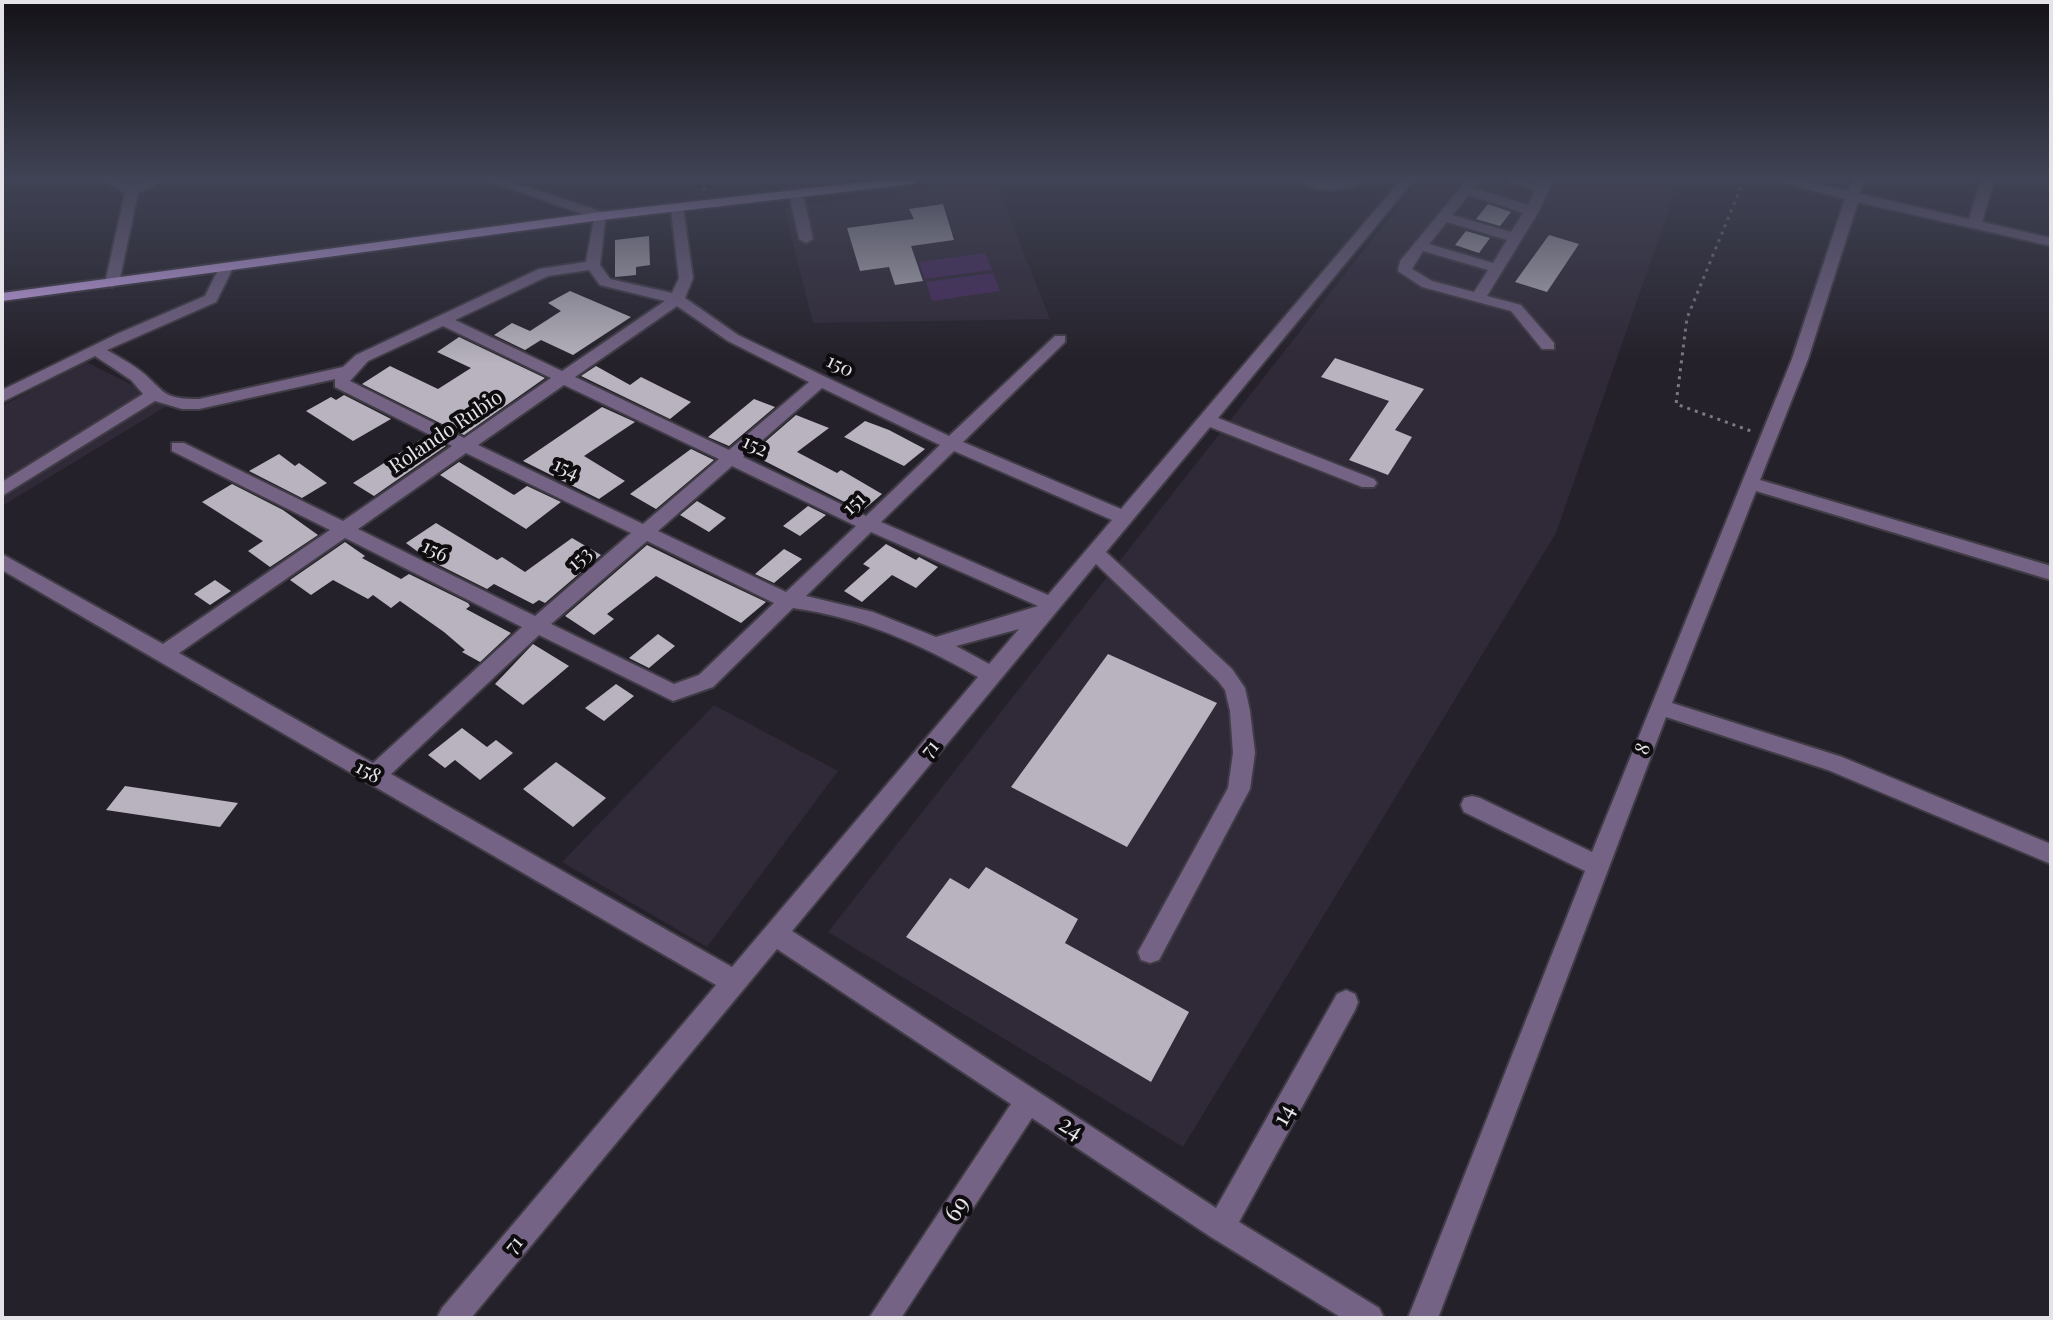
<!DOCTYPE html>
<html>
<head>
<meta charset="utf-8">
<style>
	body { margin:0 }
	#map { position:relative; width:2053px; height:1320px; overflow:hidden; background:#25212a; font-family:"Playfair Display",serif }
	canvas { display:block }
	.frame { position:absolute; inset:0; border:4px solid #e5e2e8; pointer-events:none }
</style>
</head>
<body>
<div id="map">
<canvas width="2053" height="1320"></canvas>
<div class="frame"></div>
</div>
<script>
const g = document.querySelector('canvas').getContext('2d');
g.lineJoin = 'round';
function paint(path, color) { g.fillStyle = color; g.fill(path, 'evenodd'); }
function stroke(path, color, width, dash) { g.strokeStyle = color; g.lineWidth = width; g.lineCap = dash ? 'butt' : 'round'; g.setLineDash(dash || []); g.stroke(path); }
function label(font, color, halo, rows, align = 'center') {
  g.font = font + ' "Playfair Display",serif'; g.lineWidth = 8; g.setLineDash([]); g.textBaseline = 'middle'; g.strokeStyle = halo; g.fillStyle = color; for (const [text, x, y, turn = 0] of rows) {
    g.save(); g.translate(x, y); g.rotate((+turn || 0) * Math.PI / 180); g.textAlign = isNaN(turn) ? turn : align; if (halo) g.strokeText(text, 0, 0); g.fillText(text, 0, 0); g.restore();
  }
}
const built = new Path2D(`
	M982,180H995L1050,319L813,323L784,208Z
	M1419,180H1679L1556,533L1183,1147L828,932Z
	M84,361L170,404L2,506V406Z
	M714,705L838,771L707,947L562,862Z`);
const green = new Path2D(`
	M985,253L992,270L925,279L919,262Z
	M993,273L1000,291L932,301L926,282Z`);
const building = new Path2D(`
	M943,204L954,240L911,246L923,281L895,285L889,267L860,271L847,228L914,219L909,209Z
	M1488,204L1511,212L1500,226L1476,219Z
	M1466,231L1490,238L1479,253L1455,245Z
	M1549,235L1579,244L1547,292L1515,282Z
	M649,236L650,265L636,267V275L615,277V240Z
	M570,291L631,317L573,355L541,340L525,350L494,335L512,323L530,331L561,311L548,303Z
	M459,337L545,378L464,435L362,384L390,366L438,389L471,368L437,352Z
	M1335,358L1424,389L1395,430L1412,437L1388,475L1349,460L1389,401L1321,377Z
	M596,366L630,385L641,377L691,402L670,419L581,376Z
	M344,395L391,419L353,441L306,411L331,397L336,400Z
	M754,399L775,407L729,446L708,437Z
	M602,407L635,422L584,456L625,481L599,499L523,461Z
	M796,415L829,428L797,452L837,473L841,470L882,494L862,511L751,454Z
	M865,421L889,430L925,449L904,466L844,437Z
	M426,436L446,446L374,496L353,483Z
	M691,449L714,460L656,509L630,494Z
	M279,454L295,466L299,463L327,483L302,498L249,471Z
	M459,462L514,495L527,486L561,502L526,529L440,475Z
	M232,484L283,510L318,535L270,567L248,551L263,541L202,502Z
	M697,501L726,518L709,532L680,515Z
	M808,506L826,515L800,536L783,526Z
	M436,523L497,560L502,557L525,572L572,538L601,555L545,603L539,600L533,604L494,584L487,589L429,560L406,543Z
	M345,542L365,556L362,558L401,579L409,574L468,603L470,606L466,609L511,633L480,662L462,652L465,650L444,632L400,601L391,608L373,595L368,599L333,580L311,595L290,580Z
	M886,544L916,560L919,557L938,567L916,588L892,575L862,602L844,591L870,568L863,564Z
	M647,545L692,567L766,602L741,623L656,576L607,614L614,619L594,635L565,616Z
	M784,549L802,559L774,583L755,574Z
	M215,580L231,591L210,605L194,594Z
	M658,634L675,646L649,668L629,658Z
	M533,644L569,666L523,705L495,684Z
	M1108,654L1217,703L1127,847L1011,787Z
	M616,684L634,696L604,721L585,708Z
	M462,728L487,747L496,740L513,753L480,780L455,760L445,768L428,755Z
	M556,762L606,798L573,827L523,789Z
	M125,786L238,803L220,827L106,810Z
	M986,867L1078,919L1065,943L1189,1012L1151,1082L906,937L950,878L969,889Z`);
const path = new Path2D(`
	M701,180L705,192
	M1744,180L1687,318L1676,404L1751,431`);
const minor = new Path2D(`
	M103,180H119L132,186L147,180H164L138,193L119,283L112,287L105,283L125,193Z
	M486,180H505L606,213L600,265L610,279L672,293L679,278L671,210L683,207L693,278L685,298L738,335L949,436L1055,336H1065V342L963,442L1121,509L1401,180H1414L1218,418L1374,479L1377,483L1374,487H1362L1210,427L1106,552L1232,669L1245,688L1250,711L1255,753L1250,789L1159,960L1150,963L1141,960L1138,952L1228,788L1233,753L1230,711L1225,690L1218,681L1096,564L792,931L1216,1208L1337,994L1346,990L1355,994L1358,1002L1355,1010L1239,1222L1379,1308L1384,1318H1342L1211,1237L1032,1118L901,1318H869L1011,1104L777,949L471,1318H437L442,1308L716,985L2,570V554L163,644L330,530L172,451V443H184L343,521L452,446L335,387V379L199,409H182L155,401L2,496V482L143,394L131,380L95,356L2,402V390L119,333L205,296L219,268L226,264L233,268L216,302L107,350C119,357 132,364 142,372C166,392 161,399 199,399L343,367L356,355L539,269L586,262L594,218ZM589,270L600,285L665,301L562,371L455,320L548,276ZM677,306L728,341L809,382L729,450L575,377ZM443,326L551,378L464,438L350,381L368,361ZM564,385L719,459L643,524L478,445ZM822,388L940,445L866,516L743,457ZM954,451L1112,520L1048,595L881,522ZM466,453L631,533L535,616L358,529ZM732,466L856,526L786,592L658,531ZM871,532L1038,606L936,637L873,612L806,596ZM345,538L522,627L373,763L179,653ZM647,541L774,603L699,675L674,684L551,624ZM793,608C860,617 920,644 978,677L732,967L391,774L539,635L673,701L713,687ZM1019,629L989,664L956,646Z
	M1297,180H1366C1349,193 1314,193 1297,180Z
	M1467,180H1480L1474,188L1528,205L1535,190L1509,183L1508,180L1538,183L1540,180H1553L1539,211L1487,296L1521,305L1554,343V349H1542L1511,311L1422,287L1398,271L1400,261ZM1469,195L1523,213L1511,232L1452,215ZM1447,222L1507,240L1493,263L1429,244ZM1423,251L1488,270L1474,292L1432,281L1412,269Z
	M1774,180H1796L1848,191L1852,180H1864L1860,194L1969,219L1981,180H1994L1982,222L2051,238V246L1858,202L1808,359L1760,480L2051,566V580L1756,491L1672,703L1842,757L2051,844V864L1828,770L1666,717L1438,1318H1408L1585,871L1464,812L1461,805L1464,798L1472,796L1480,798L1592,852L1792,359L1845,199Z
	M796,190L803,194L813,239L806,243L799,239L789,194Z`);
const major = new Path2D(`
	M882,180H919L912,184L601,220L2,301V293L601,212Z`);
const streetNames = [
	["150",840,366,26],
	["Rolando Rubio",446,432,-34],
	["152",755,446,25],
	["154",566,469,25],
	["151",854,504,-43],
	["156",435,551,27],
	["153",580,559,-41],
	["71",930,749,-50],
	["8",1643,749,-69],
	["158",368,772,30],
	["71",514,1245,-50]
];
const nearStreetnames = [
	["14",1284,1115,-61],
	["24",1071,1128,33],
	["69",957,1209,-56]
];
paint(built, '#302937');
paint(green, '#482b60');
paint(building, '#b8b3be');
stroke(minor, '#403c45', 4);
stroke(major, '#403c45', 4);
stroke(path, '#7c7981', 3, [3, 5]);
paint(minor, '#746384');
paint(major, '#c6a3e7');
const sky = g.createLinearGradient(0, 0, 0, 364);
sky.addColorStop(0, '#141217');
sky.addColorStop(0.49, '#404355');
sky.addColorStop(1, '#40435500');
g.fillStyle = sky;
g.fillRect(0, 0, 2053, 364);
label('20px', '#e5e2e8', '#0e0c0f', streetNames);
label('24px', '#e5e2e8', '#0e0c0f', nearStreetnames);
</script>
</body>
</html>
